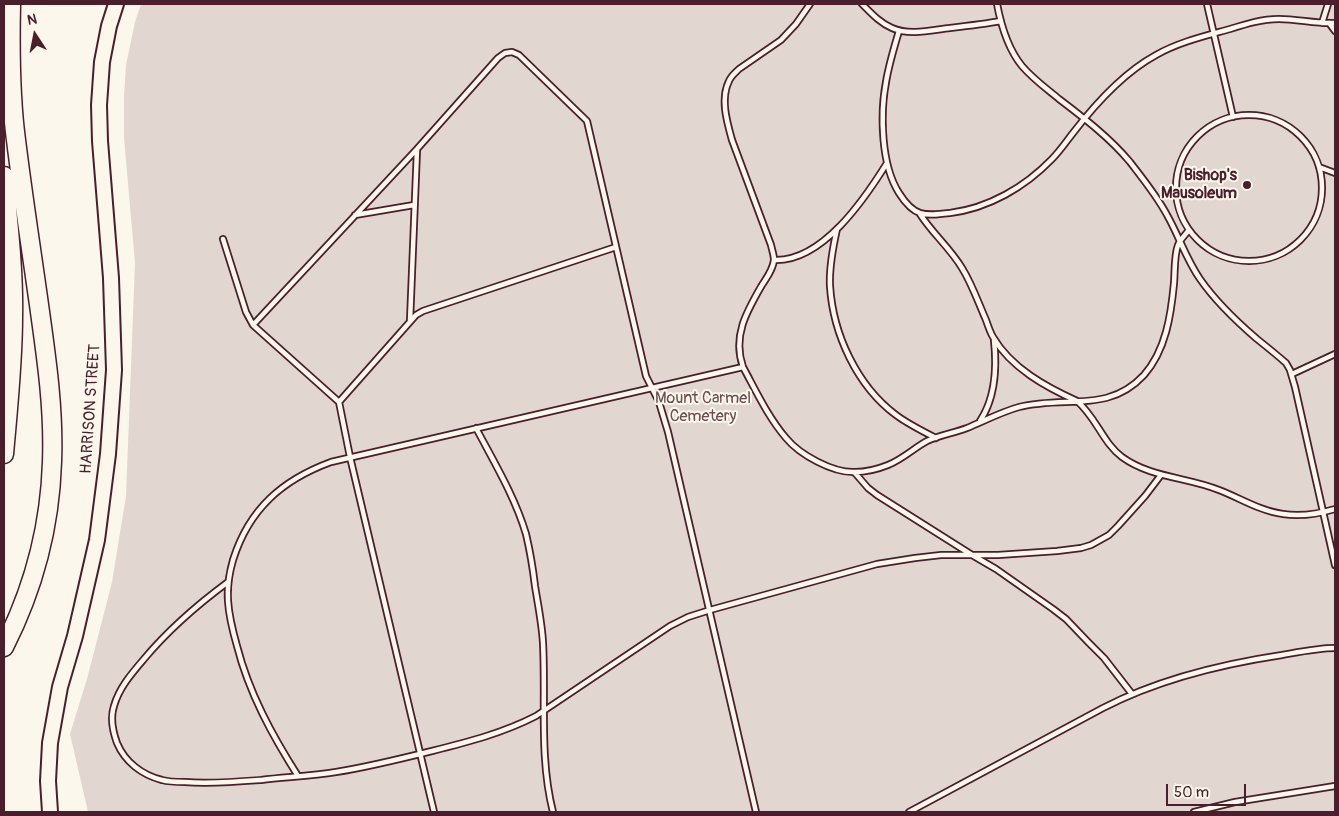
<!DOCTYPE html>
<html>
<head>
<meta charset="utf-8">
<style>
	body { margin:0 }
	#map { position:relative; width:1339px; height:816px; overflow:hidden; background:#fbf7ec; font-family:Pangolin,sans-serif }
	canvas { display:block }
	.frame { position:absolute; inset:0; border:5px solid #4a1f2b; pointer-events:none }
	.north { position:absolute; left:10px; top:10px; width:50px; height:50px; -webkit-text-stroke:4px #fbf7ec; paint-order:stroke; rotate:349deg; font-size:14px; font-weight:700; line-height:20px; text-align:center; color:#4a1f2b }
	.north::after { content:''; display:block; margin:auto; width:18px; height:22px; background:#4a1f2b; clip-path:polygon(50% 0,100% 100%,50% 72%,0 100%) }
	.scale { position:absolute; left:1166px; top:784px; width:80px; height:22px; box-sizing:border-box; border:2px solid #4a1f2b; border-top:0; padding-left:6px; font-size:15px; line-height:18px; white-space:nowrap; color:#4a1f2b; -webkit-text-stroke:4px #fbf7ec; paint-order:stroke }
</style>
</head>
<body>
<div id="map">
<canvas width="1339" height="816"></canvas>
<div class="frame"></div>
<div class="north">N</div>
<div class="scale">50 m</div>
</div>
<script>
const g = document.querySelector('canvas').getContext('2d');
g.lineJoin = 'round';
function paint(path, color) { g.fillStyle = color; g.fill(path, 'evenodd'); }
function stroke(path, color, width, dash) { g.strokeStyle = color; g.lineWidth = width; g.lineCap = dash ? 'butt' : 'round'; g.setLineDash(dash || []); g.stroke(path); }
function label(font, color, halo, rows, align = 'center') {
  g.font = font + ' Pangolin,sans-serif'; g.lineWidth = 4; g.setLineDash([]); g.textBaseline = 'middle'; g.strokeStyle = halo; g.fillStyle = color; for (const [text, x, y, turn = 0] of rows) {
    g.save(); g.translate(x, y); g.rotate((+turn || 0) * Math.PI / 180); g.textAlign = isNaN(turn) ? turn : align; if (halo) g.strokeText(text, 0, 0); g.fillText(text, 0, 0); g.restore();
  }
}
const green = new Path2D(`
	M141,4H1335V812H88L70,734L87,679L112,582L126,496L135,263L124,138V96L126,65L135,22Z`);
const service = new Path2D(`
	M810,4L796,24L781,40L739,69C735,73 731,76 729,81C720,99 727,122 732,140L771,245C772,250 774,255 774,260C773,270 767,277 762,285C747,311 732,336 743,367C756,391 768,417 786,438C800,455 833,473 855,472C866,472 878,469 888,465C903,459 914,448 927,441C940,435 954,433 967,428C984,421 1001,412 1019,407C1066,395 1108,414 1144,375C1166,350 1171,315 1174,283C1175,271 1174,256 1178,245C1180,240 1185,235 1189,230
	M862,4C871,13 880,23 892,28C910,36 932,30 950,28C967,26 984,24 1001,21
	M997,4C1001,25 1008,49 1022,66C1033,79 1047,89 1059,99C1084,118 1110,138 1130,162C1143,179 1157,196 1167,215C1179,236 1186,259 1200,279C1216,302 1236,321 1257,339C1267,347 1277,355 1286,363L1290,370L1295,387L1335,565
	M1207,4L1233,117
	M1322,23L1328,4
	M1329,23L1335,31
	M899,31C894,48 889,64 886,82C880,114 881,165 899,193C914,217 924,216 950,213C989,208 1025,187 1052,159C1060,151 1066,142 1073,133C1096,103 1123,73 1156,55C1179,42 1205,36 1230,29C1246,24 1262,19 1279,19C1298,19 1316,24 1335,23
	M1176 188a73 73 0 1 1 146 0a73 73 0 1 1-146 0Z
	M1319,167L1335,173
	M920,214C932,233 950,248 962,268C972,284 978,302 986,320C988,326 990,332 993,337C1011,368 1046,387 1077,401C1096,417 1103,443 1122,457C1151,478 1187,477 1219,490C1240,498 1260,511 1283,514C1301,517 1318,514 1335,509
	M355,215L414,205
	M837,229C833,247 829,267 830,286C833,334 857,386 896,415C908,424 922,431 936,438
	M223,239L246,312L253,325L339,402L350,457L434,812
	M774,260C822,262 864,200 887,163
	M410,321L417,150
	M253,325L417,149L498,58L505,53L512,52L519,55L587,121L646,376L659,402L668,432L756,812
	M1292,374L1335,354
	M339,402L416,315L423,311L616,247
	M980,421C996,397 997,368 994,340
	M476,428C494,462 515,497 526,534C530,551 533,569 535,586C538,605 542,624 543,643C546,699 539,757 553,812
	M855,473L868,488L877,495L972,555L996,569L1053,609L1066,619L1089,643L1104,658L1132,694
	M228,582C197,605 169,629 144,659C132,673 119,688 114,706C110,718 113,732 117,743C125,762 142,775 162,780C169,782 178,782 185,782C210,784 235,782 261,780C286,777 311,776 336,772C368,767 400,759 432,751C468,742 503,733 536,716L670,626L688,617L710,610L877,564L915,558L941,555H998L1057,551L1081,548L1091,545L1109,535L1118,526L1145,496L1161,475
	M298,776C272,735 249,693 237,646C233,632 229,616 228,601C227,587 229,574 233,560C249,509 282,480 331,462L743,367
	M909,812L1103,708C1157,680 1222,664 1282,655C1299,652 1318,648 1335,648
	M1194,812L1235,802L1335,786`);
const secondary = new Path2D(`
	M50,812L48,781L50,743L60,687L75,636L97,540L108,454L114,370L111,278L100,141L99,105L102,62L109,26L116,4`);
const motorway = new Path2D(`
	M4,176C8,222 14,270 13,317C13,363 8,408 4,454
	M4,647C33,590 50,527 52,462C54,411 47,362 40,312C32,254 23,197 16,140C10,95 10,49 11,4`);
const markers = [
	[1247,185,5,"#4a1f2b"]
];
const poiNames = [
	["Bishop's",1237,176],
	["Mausoleum",1237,194]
];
const parkNames = [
	["Mount Carmel",703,399],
	["Cemetery",703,417]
];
const streetNames = [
	["HARRISON STREET",91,409,-86]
];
paint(green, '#e2d7d0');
stroke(service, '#4a1f2b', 8);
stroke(secondary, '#4a1f2b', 18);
stroke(motorway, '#4a1f2b', 21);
stroke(service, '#fbf7ec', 4.5);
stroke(secondary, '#fbf7ec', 14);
stroke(motorway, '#fbf7ec', 18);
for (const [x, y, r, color] of markers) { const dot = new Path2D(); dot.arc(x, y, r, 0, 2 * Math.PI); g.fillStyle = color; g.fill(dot); stroke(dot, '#fbf7ec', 2); }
label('bold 16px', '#4a1f2b', '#fbf7ec', poiNames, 'right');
label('16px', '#704d54', '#fbf7ec', parkNames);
label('16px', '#4a1f2b', '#fbf7ec', streetNames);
</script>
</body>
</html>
